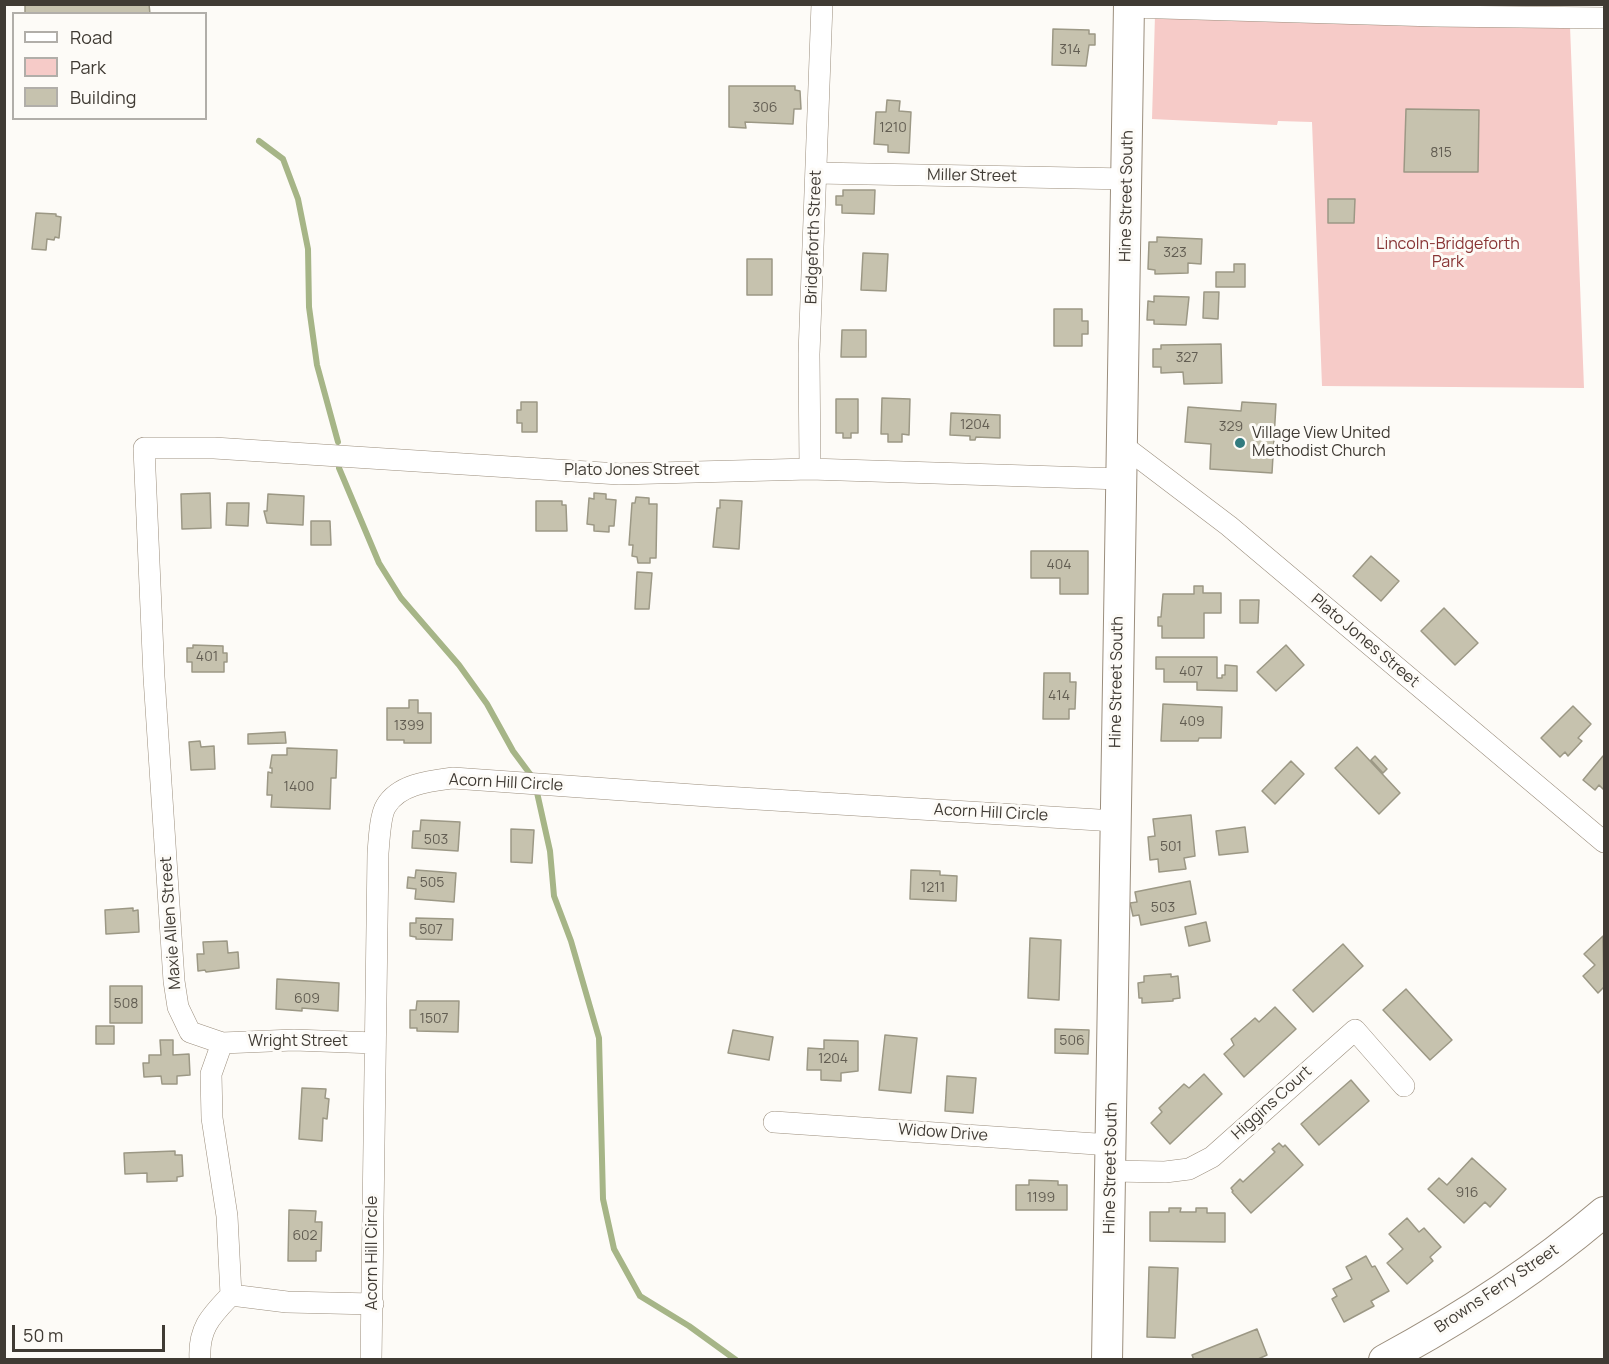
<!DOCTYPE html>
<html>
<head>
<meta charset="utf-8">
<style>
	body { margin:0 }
	#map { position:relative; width:1609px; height:1364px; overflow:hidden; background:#fdfbf7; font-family:Manrope,sans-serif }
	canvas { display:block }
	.frame { position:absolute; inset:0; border:6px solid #403b34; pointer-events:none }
	.legend { position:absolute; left:12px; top:12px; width:195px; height:108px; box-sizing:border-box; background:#fdfbf7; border:2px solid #b1aea9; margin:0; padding:8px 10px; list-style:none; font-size:18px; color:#403b34 }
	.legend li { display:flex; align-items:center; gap:12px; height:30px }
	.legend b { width:30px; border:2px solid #b1aea9 }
	.scale { position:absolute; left:12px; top:1325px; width:153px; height:27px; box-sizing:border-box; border:3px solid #403b34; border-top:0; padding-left:8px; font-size:18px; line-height:21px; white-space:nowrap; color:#403b34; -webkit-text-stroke:4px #fdfbf7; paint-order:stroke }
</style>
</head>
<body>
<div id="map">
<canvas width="1609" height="1364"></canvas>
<div class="frame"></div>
<ul class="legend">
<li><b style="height:8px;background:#fff"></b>Road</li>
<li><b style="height:16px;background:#f6cbc8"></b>Park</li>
<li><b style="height:16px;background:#c6c2ae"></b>Building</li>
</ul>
<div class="scale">50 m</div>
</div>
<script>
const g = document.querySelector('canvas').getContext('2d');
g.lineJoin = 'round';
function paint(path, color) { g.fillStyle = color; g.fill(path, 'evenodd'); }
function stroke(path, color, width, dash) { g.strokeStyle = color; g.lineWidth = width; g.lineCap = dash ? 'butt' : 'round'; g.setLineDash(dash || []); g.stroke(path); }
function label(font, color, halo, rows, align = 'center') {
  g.font = font + ' Manrope,sans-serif'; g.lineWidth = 6; g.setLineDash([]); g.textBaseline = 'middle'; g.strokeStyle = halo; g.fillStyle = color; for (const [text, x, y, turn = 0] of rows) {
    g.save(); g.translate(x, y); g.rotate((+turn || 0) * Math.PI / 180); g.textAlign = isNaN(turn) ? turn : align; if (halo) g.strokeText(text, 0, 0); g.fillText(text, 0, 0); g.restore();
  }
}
const green = new Path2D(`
	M1155,15L1570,26L1584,388L1322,386L1312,122L1278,121L1277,125L1152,119Z`);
const stream = new Path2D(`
	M259,141L283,159L298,199L308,249L309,307L317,365L338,442
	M339,468L379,563L401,598L459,665L487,704L513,751L533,778
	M536,788L550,851L554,896L571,941L599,1038L603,1199L614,1249L640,1296L689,1326L736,1360`);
const building = new Path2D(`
	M25,4H149L150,14H25Z
	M1053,29L1089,30V34H1095V45H1089L1086,66L1052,65Z
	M729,86H795V90L800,91L801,109H794L793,124L745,122L746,128L729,127Z
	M887,100L900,101L899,111L911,112L909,153L888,152V145L874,144L876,112H886Z
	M1406,109L1479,110L1478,172H1404Z
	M843,190H875L874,214L842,213V205H836V196H843Z
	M1328,199H1355L1354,223H1328Z
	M36,213L56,214V216L61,217L59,238L55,237L54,240L47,239L46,250L32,249Z
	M1157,237L1202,239L1201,264L1188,263V273L1155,274V270L1148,269L1149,242H1157Z
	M863,253L888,254L886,291L861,290Z
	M747,259H772V295H747Z
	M1234,264H1245V287H1216V272H1234Z
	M1204,292H1219L1218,319L1203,318Z
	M1154,296L1189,297L1186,325L1154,324V320H1147L1148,301L1154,302Z
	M1054,309H1082V321H1088V334H1082V346H1054Z
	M842,330H866V357H841Z
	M1221,344L1222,383L1184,384L1183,372L1161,373V367H1153V349H1161V345Z
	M882,398L910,399L909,435L902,434V442H888V434H881Z
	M836,399H858V433H851V438H843V433H836Z
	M521,402H537V432H522V423H517V410H521Z
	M1242,402L1276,404L1272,473L1210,469L1211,444L1185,442L1188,407L1241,411Z
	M951,413L1000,415V438L976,437L975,440H970V436L950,435Z
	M210,493L211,528L182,529L181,494Z
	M594,493L606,494V499L616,500L614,526H609V532L594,531V525L587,524L589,498L594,499Z
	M268,494L304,496L303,525L267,523L264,511H267Z
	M636,497L649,498V504H657L656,558H650V563H638L637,557L632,556L633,545H629L632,503H635Z
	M720,500L742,501L739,549L713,547L717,508H720Z
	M536,501H562V505H566L567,531H536Z
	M227,503H249L248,526L226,525Z
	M311,521H330L331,545H311Z
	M1031,551H1088V594H1060V578H1031Z
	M1371,556L1399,581L1381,601L1353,576Z
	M637,572L652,573L649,609H635Z
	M1194,586H1203V593H1221V613H1204V638H1162V626H1158V617H1161L1163,594H1194Z
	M1240,600H1259L1258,623H1240Z
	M1444,608L1478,643L1455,665L1421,631Z
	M193,645L223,646V653H227V662H224V672H192V662H187V648H193Z
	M1286,645L1304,665L1276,691L1257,672Z
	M1156,657H1217V678H1222V675H1225V665L1237,666V691L1197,690V682H1164V669H1156Z
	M1044,673H1070V682H1076L1075,709H1069V719H1043Z
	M409,700H418V713H431V743H404V740H387V708H409Z
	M1163,704L1222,707L1221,738H1199L1198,741H1161Z
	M1573,706L1591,724L1578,738L1582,741L1568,756L1565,752L1560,757L1541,738Z
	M285,732L286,743L248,744V734Z
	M200,741L201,747L214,746L215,769L191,770L189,742Z
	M1357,747L1400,793L1379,814L1335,768Z
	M287,748L337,750L336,778H331L330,809L271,807L272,795H267L268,772L272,773V768H270L272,755H287Z
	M1375,756L1387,769L1383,773L1371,760Z
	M1603,756L1604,757V790L1599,785L1595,790L1583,780Z
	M1291,761L1304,774L1275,804L1262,791Z
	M1191,815L1195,856L1184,858L1186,869L1159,872L1158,859L1150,860L1148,837L1155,836L1153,819Z
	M421,820L460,822L458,851L412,848L413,831H420Z
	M1245,827L1248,852L1219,855L1216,831Z
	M511,829L534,830L532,863L511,862Z
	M416,870L456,873L454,902L415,899L416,889L407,888L408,877L415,878Z
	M911,870L940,871V875L957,876L956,901L910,899Z
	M1190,881L1196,914L1141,925L1139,915L1133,916L1130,903L1137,902L1135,892Z
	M133,908V911L138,910L139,932L106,934L105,910Z
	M416,918L453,919L452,940L416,939V937L410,936V923H416Z
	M1206,922L1210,941L1189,946L1185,927Z
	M1603,936L1604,987L1598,993L1583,976L1595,965L1584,954Z
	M1030,938L1061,940L1059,1000L1028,998Z
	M227,941L228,953L238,952L239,968L206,972L205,970L198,971L197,954H204L203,942Z
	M1343,944L1363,966L1313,1012L1293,990Z
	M1171,974V977L1178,976L1180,998L1173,999V1001L1142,1003V998H1139L1138,983L1144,982V976Z
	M277,979L339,983L338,1011L302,1008V1011L276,1009Z
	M110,986H142V1023H110Z
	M1406,989L1452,1040L1430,1060L1383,1010Z
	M417,1001H459L458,1032L417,1031V1028H410V1010H416Z
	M1275,1007L1296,1029L1244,1077L1224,1054L1234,1045L1231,1039L1255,1018L1259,1022Z
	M96,1026H114V1044H96Z
	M1055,1029L1089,1030L1088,1054L1055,1053Z
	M733,1030L773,1037L769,1060L728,1053Z
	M885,1035L917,1038L911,1093L879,1090Z
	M160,1040H173V1055L189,1054L190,1075L177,1076V1084H162L161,1076L144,1077L143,1063H149V1055H161Z
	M824,1040L858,1041V1071L841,1073V1081L821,1080V1070H807L808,1048L824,1049Z
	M1204,1074L1222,1094L1170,1144L1151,1123L1162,1112L1159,1108L1184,1084L1189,1088Z
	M947,1076L976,1078L973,1113L945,1111Z
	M1351,1080L1369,1101L1319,1145L1301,1124Z
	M302,1088L326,1089L325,1098L329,1099L327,1119L323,1118L322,1141L299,1139Z
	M1279,1143L1283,1147L1285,1145L1303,1165L1251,1213L1232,1192L1233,1191L1231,1188L1240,1179L1243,1182L1275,1152L1272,1149Z
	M175,1151V1155H182L183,1176L177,1177V1181L147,1182V1173L125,1174L124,1153Z
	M1472,1158L1506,1189L1490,1207L1485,1202L1464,1223L1428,1189L1439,1178L1447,1185Z
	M1029,1180L1058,1181V1185H1067V1210H1016V1185H1029Z
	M1169,1208H1181L1180,1212H1196V1208H1207V1213H1225V1242L1150,1241V1212H1169Z
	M289,1210L316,1211L315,1222H322L321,1251H316V1261H288Z
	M1407,1218L1419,1232L1424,1228L1441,1247L1430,1257L1433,1261L1407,1284L1387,1263L1403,1249L1389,1234Z
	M1366,1256L1372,1267L1375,1266L1389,1291L1371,1301L1374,1306L1344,1322L1332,1299L1337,1296L1333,1289L1352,1279L1346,1267Z
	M1149,1267L1178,1268L1175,1338L1147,1337Z
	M1257,1329L1267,1355L1256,1360H1194L1192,1355Z`);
const street = new Path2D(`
	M1129,7L1436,16L1604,18
	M816,173L1128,179
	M1121,444L1229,526L1604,842
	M810,469L809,354L822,4
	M375,1043L294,1040L222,1043L190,1032L178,1007L174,981L154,677L144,448H214L619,474L810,469L1121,479
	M774,1122L1111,1145
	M1111,1171L1165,1172L1189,1169L1212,1157L1355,1030L1404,1086
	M231,1295L287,1302L373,1304
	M200,1360C198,1328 211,1316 231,1295L227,1216L212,1118L211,1074L222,1043
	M371,1360L378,853C379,842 380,815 386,806C399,784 430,781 453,778L708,796L1115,821`);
const secondary = new Path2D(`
	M1107,1360L1129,4
	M1384,1360C1462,1318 1537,1269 1604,1212`);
const markers = [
	[1240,443,6,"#327b7f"]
];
const numberNames = [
	["314",1070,50],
	["306",765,108],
	["1210",893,128],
	["815",1441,153],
	["323",1175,253],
	["327",1187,358],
	["1204",975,425],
	["329",1231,427],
	["404",1059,565],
	["401",207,657],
	["407",1191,672],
	["414",1059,696],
	["409",1192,722],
	["1399",409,726],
	["1400",299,787],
	["503",436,840],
	["501",1171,847],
	["505",432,883],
	["1211",933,888],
	["503",1163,908],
	["507",431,930],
	["609",307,999],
	["508",126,1004],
	["1507",434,1019],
	["506",1072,1041],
	["1204",833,1059],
	["916",1467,1193],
	["1199",1041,1198],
	["602",305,1236]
];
const streetNames = [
	["Miller Street",972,176,1],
	["Hine Street South",1127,196,-89],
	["Bridgeforth Street",814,237,-88],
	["Plato Jones Street",632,471],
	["Plato Jones Street",1365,641,40],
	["Hine Street South",1117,682,-89],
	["Acorn Hill Circle",506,783,3],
	["Acorn Hill Circle",991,813,3],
	["Maxie Allen Street",171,923,-94],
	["Wright Street",298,1042],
	["Higgins Court",1272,1103,-42],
	["Widow Drive",943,1133,4],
	["Hine Street South",1111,1168,-89],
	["Acorn Hill Circle",373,1253,-90],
	["Browns Ferry Street",1497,1289,-34]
];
const parkNames = [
	["Lincoln-Bridgeforth",1448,245],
	["Park",1448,263]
];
const poiNames = [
	["Village View United",1252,434],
	["Methodist Church",1252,452]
];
paint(green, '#f6cbc8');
stroke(stream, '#a6b587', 6);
paint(building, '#c6c2ae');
stroke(building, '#9c9885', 1.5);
stroke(street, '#9b8e7d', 22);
stroke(secondary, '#9b8e7d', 32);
stroke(street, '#fff', 21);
stroke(secondary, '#fff', 30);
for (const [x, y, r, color] of markers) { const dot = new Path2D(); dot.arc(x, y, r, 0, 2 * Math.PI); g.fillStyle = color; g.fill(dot); stroke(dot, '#fdfbf7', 2); }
label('14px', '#625d52', null, numberNames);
label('16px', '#403b34', '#fdfbf7', streetNames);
label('16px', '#883434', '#fdfbf7', parkNames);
label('16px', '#403b34', '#fdfbf7', poiNames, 'left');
</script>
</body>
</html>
